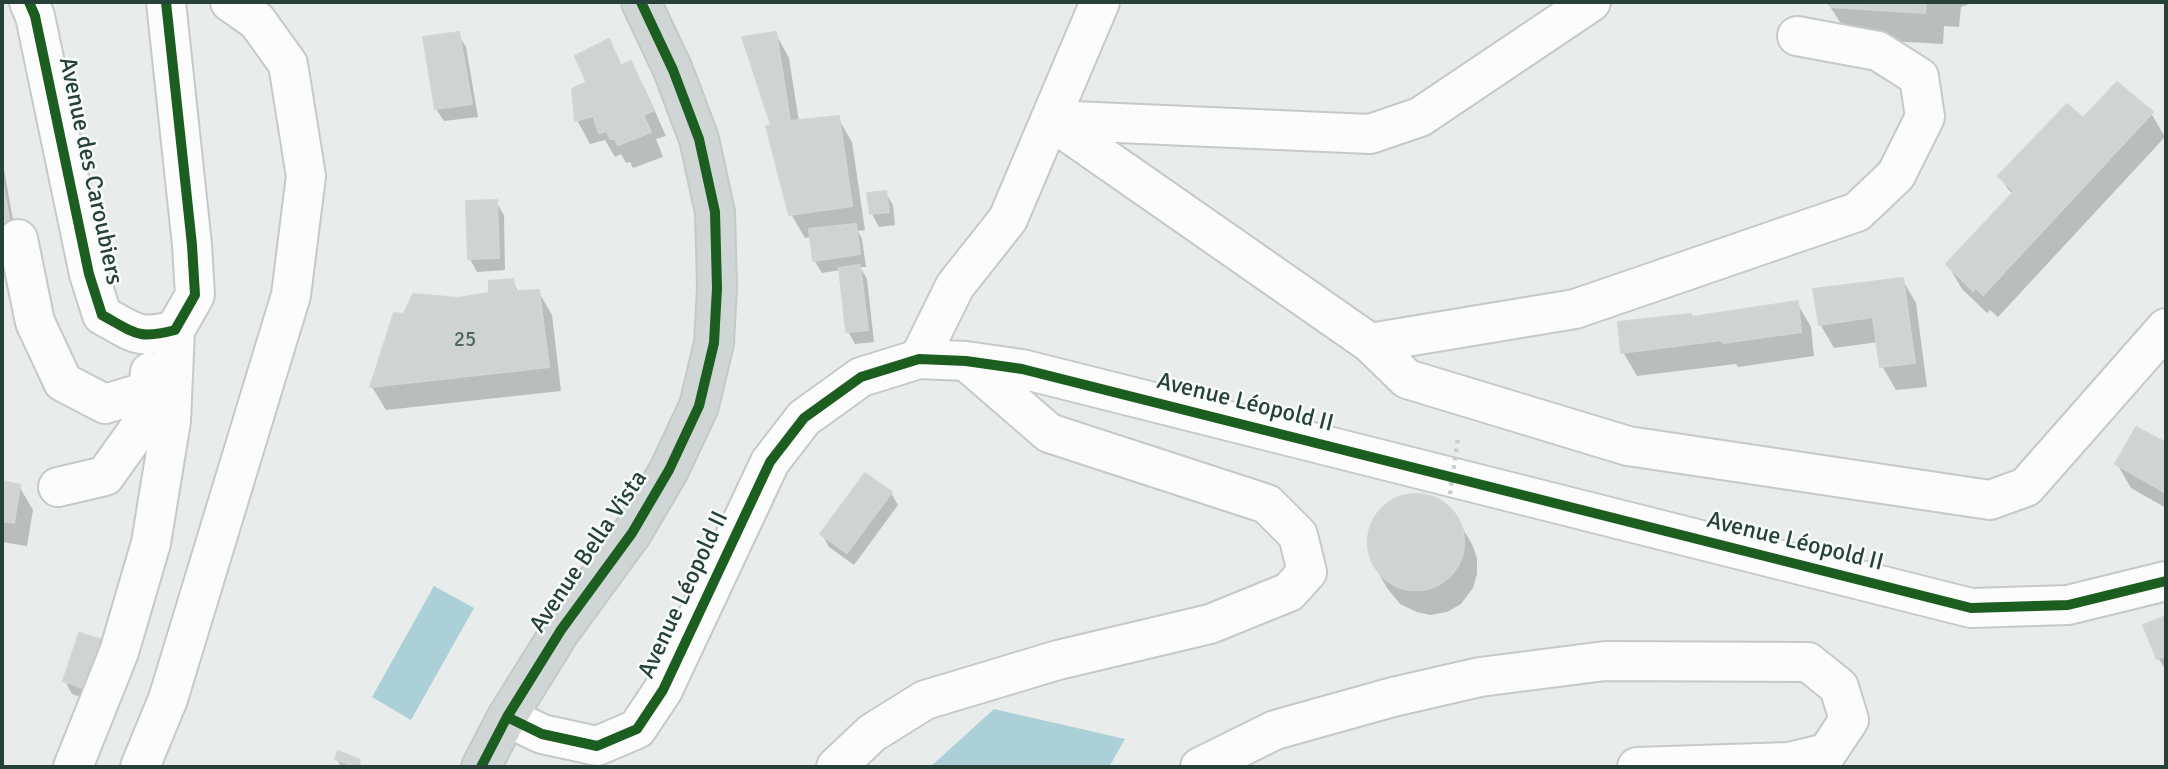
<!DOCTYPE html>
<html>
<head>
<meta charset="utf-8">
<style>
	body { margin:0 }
	#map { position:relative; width:2168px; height:769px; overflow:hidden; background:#e8edeb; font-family:Signika,sans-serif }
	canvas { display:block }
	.frame { position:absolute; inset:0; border:4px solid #26403a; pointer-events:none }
</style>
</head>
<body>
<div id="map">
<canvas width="2168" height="769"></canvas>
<div class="frame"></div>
</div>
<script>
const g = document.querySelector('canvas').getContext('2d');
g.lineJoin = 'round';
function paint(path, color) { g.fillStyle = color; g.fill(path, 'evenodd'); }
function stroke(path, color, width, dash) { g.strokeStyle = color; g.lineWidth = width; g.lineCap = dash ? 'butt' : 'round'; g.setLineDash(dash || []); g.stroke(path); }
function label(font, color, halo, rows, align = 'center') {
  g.font = font + ' Signika,sans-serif'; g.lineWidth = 5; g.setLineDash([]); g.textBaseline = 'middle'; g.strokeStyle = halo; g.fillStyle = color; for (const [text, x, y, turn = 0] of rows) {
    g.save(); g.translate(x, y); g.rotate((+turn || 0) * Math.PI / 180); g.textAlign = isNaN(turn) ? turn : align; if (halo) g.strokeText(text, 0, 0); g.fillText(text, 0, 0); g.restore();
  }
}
const water = new Path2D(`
	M434,586L474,608L411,720L372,697Z
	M994,709L1125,739L1109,767H930Z`);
const shadow = new Path2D(`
	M1827,2H1975L1961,7L1959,27L1944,26L1943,44L1851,39Z
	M458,34L466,47L478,117L444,121L436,109Z
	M776,34L789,58L799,122L838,118L852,142L865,230L858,231L862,239L866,267H860L867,279L874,342L855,344L848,331L841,270L822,273L814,260L811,237L805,238L791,214L773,126Z
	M631,63L644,87L666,136L656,139L663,157L633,168L630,162L626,163L621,154L615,157L605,140L590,144L577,120L622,68Z
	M2151,113L2165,137L1998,317L1990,310L1987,313L1962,289L1948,265L2014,195L2008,189L2000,177L2082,119L2083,121Z
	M2,158L19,254L2,280Z
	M885,192L893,205L895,225L879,227L872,214L869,195Z
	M496,202L504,215L505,270L477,272L470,259Z
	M1902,279L1916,303L1927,387L1896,390L1882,366L1879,342L1834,348L1820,324Z
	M512,280L519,293L538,291L552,315L561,391L386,410L372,387L395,315L405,316L491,295Z
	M1797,303L1811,327L1814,356L1738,367L1736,364L1637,376L1623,352L1692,319Z
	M2136,429L2166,445V508L2131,488L2117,464Z
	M2,483L19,486L33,510L27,546L2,542Z
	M891,493L898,505L854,565L829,547L822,534Z
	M1420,495L1438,500L1457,519L1472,544L1477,558V574L1473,588L1461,604L1447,612L1430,615L1417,612L1400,604L1387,588L1373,563L1369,540L1374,521L1386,505L1401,497Z
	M2166,617V671L2159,659L2146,626Z
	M80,636L99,703L72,694L65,681Z
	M337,759L359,762L362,767H341Z`);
const building = new Path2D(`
	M1831,2H1926L1925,13L1831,7Z
	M459,32L472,104L435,109L423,37Z
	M776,32L790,121L839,116L852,206L789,215L766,126L771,125L742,37Z
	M609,39L621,66L587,83L575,56Z
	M631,61L653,111L643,115L651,132L618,145L615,139H610L607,131L599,133L593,116L575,121L572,89Z
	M2117,82L2153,112L1983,295L1975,287L1973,291L1946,264Z
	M2067,104L2083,118L2015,192L1998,176Z
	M2,180L13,240L2,256Z
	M886,191L889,212L870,214L867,193Z
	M497,200L499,258L468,259L466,201Z
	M856,224L860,254L813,261L809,229Z
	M860,265L868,330L846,332L839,268Z
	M1903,278L1915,363L1880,367L1873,317L1819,325L1813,289Z
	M513,279L515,291L539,290L549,367L370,387L394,313L404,314L413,294L458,298L489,293V281Z
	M1798,301L1801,332L1723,343L1722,340L1621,353L1618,322L1691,314L1692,317Z
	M2136,427L2166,443V493L2115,464Z
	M865,473L892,492L847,553L820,534Z
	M2,481L20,485L14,523L2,521Z
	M1368 542a48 48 0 1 1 96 0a48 48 0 1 1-96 0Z
	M2166,616V656L2157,659L2143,625Z
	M79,633L110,642L92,691L63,681Z
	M338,751L360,760L357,767L335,759Z`);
const minor = new Path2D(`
	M29,2L35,16L89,274L102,315C135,333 137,340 175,330L195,295L192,245L166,2
	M1050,120L1370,343L1407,379L1628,446L1990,500L2026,487L2166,328
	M1050,120L1370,134L1420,117L1591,2
	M18,239L35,322L63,382L105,404L148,391
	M1370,343L1575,309L1857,212L1896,175L1925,117L1919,77L1878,51L1797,36
	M919,359L955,286L1008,219L1100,2
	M58,487L105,476L145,420L150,372
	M507,717L542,734L597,746L637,729L663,690L770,462L804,418L861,377L919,359L966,361L1022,369L1971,608L2068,605L2166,581
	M73,767L119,652L151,543L171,421L175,330
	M140,767L168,699L291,295L306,176L288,64L257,21L230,2
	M836,767L872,733L925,700L1058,660L1210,624L1289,592L1307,572L1298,535L1267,504L1049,433L966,361
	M1200,767L1275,730L1393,697L1480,677L1605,661L1808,662L1839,687L1849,720L1827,753L1789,762L1637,767`);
const major = new Path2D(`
	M481,767L507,717L561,630L632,533L669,470L699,406L714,343L717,288L715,212L699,139L673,70L641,2`);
const pathBridge = new Path2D(`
	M1450,494L1458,438`);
const cycleway = new Path2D(`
	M29,2L35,16L89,274L102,315C135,333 137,340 175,330L195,295L192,245L166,2
	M507,717L542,734L597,746L637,729L663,690L770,462L804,418L861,377L919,359L966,361L1022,369L1971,608L2068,605L2166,581
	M481,767L507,717L561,630L632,533L669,470L699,406L714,343L717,288L715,212L699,139L673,70L641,2`);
const numberNames = [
	["25",465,340]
];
const streetNames = [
	["Avenue des Caroubiers",90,171,78],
	["Avenue Léopold II",1245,403,14],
	["Avenue Léopold II",1795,542,14],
	["Avenue Bella Vista",589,552,-56],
	["Avenue Léopold II",684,595,-65]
];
paint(water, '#acd0d7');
paint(shadow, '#0003');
paint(building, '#cfd4d2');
stroke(building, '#d1d6d4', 2);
stroke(minor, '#c5cac8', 42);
stroke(major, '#c3cbc9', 42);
stroke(minor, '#fcfcfc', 38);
stroke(major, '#d0d6d5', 38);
stroke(pathBridge, '#c7cecd', 4.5, [3.5, 5]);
stroke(cycleway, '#1b5e20', 10);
label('21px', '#516661', null, numberNames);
label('24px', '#26403a', '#f7fbf9', streetNames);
</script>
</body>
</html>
